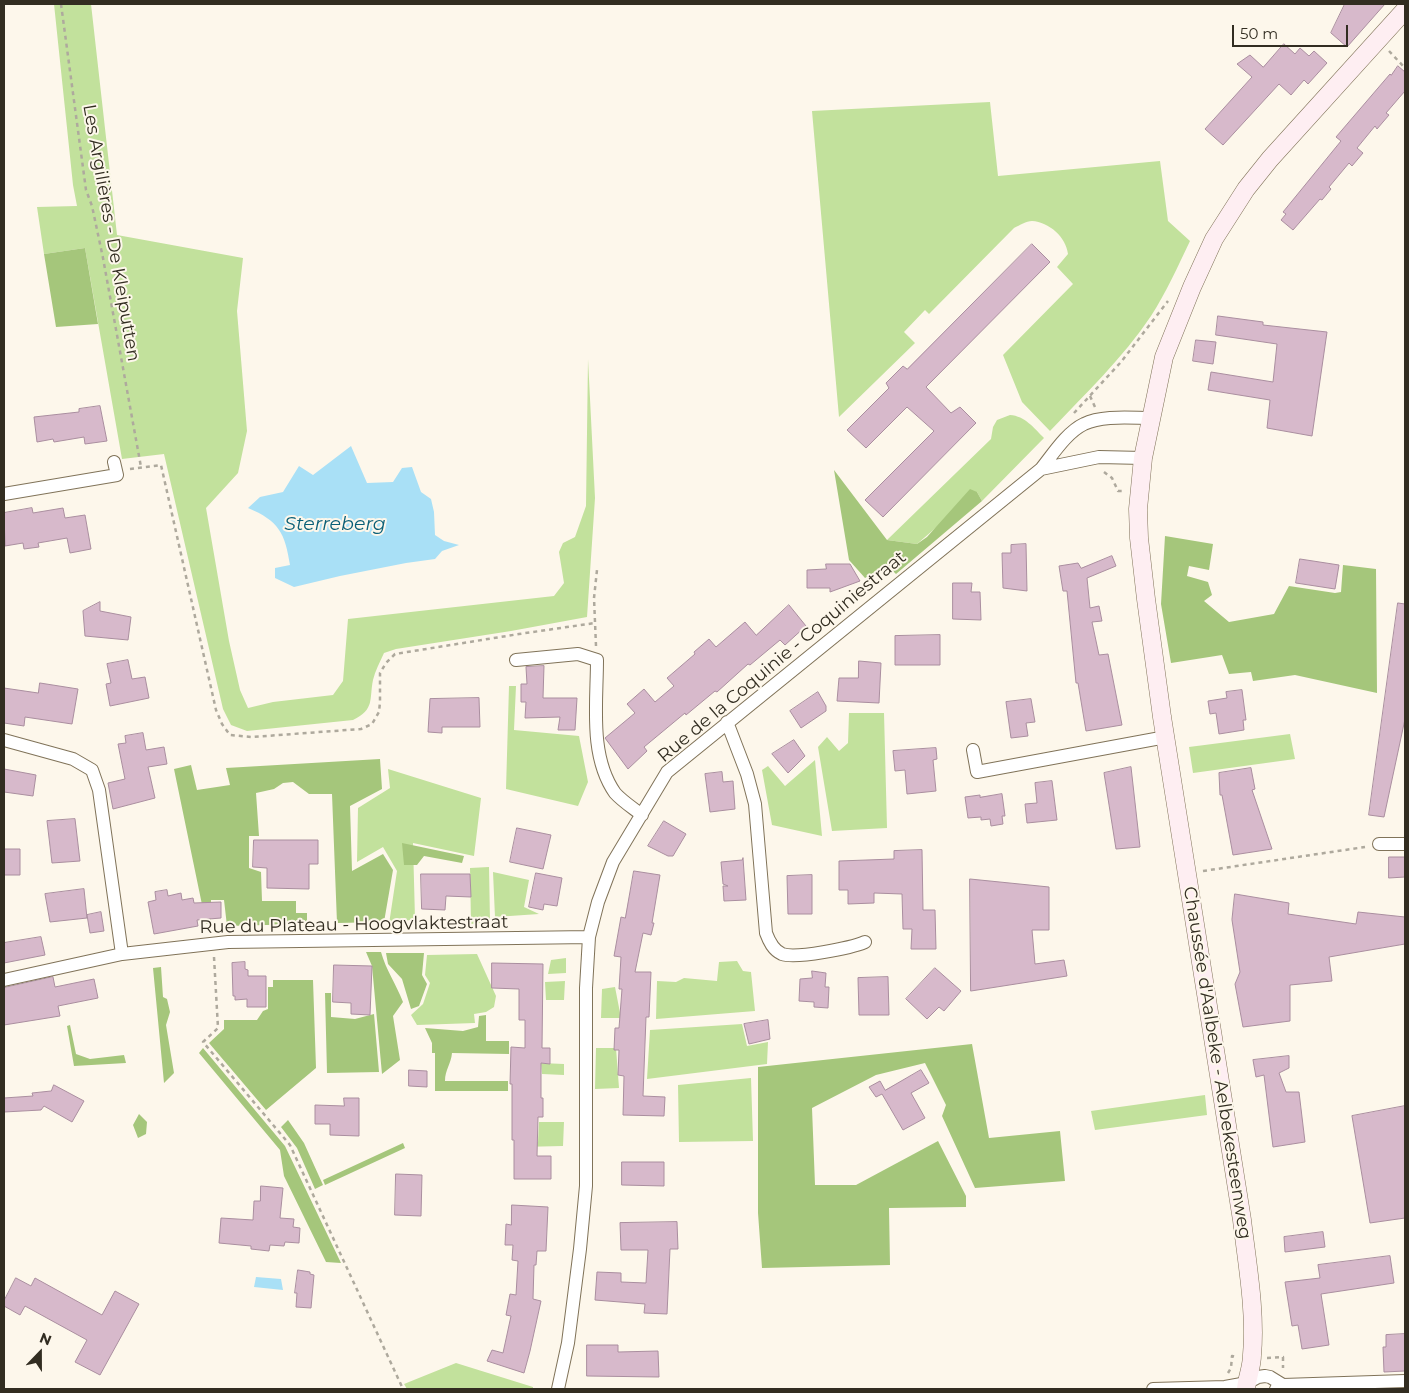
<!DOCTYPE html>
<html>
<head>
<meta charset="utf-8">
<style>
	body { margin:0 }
	#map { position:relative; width:1409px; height:1393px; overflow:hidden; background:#fdf7eb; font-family:Montserrat,sans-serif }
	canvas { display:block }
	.frame { position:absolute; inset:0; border:5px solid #322d21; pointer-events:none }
	.north { position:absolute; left:15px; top:1328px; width:50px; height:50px; -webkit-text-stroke:4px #fdf7eb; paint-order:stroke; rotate:22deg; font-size:14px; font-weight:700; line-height:20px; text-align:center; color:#322d21 }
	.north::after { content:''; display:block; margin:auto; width:18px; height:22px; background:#322d21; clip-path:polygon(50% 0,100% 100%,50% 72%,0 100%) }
	.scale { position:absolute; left:1232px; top:25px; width:116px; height:22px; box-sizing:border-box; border:2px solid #322d21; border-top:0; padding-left:6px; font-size:15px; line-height:18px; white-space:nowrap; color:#322d21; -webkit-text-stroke:4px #fdf7eb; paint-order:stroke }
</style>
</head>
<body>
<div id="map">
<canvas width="1409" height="1393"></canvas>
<div class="frame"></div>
<div class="north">N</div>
<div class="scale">50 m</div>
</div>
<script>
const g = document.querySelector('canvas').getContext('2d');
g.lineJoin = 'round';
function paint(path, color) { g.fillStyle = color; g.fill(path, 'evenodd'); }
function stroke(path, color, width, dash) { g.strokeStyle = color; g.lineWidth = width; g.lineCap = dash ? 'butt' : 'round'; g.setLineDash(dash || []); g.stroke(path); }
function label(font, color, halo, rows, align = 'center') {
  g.font = font + ' Montserrat,sans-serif'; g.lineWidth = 4; g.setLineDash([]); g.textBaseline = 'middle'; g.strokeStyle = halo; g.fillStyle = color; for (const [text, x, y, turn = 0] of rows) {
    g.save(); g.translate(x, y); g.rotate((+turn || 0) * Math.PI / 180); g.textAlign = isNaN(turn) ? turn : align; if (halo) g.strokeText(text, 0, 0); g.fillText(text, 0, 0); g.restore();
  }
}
const green = new Path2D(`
	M54,4H91L117,235L243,258L237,311L247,431L238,473L206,508L229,641L240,690L248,708L273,702L333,695L343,681L348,619L554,596L564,583L559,552L563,543L575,537L586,506L588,359L595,498L587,617L511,631L396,649L384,653C380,662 375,671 373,680C369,700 375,709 353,720L247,731L231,725L223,709L164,454L122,459L85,248L44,254L37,207L77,206L73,185Z
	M990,102L998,176L1160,161L1168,221L1190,241C1178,266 1166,293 1151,316C1123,358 1085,394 1050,431L1022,402L1003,355L1073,284L1057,267L1068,254C1066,237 1049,222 1032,221C1026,221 1020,225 1014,228L929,314L925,310L904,332L915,343L839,417L812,111Z
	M1010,415C1025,416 1034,428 1044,438L982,501L977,492L917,544L887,540L991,439L993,427L997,420Z
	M509,686H516L514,730L579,736L588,782L578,806L506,789Z
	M849,713H884L887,828L832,831L818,747L827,737L839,751L848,743Z
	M1290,734L1295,759L1193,773L1189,747Z
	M815,760L822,836L772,825L762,770L768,766L785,786Z
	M388,769L481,798L474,856L413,843L415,919L389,924L397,871L383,847L357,862L358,808L390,788Z
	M489,867L490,922L471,924L470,868Z
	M493,872L529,880L524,907L539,914L495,917Z
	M477,954L496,996L494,1007L486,1012L474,1014L475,1023L417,1025L411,1015L423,1004L430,983L425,975L427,955Z
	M566,958V973L548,974L551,960Z
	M737,961L743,971L751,972L755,1011L656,1019L657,981L676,982L684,978L717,981L719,962Z
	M565,981L564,1000H546L545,982Z
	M615,987L621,1018H601L602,989Z
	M742,1024L747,1046L768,1042L767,1064L647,1079L650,1030Z
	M596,1048H616L619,1088L595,1089Z
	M541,1063L564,1064V1075L542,1074Z
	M751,1078L753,1141L679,1142L678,1085Z
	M1205,1095L1207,1115L1095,1130L1091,1111Z
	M539,1122H564L563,1146L520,1147V1143L538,1142Z
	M456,1363L533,1387V1389H407L404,1384Z`);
const forest = new Path2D(`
	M85,248L98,324L56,327L44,254Z
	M834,470L887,540L917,544L927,537L970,489L977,492L982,501L896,574L887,565L865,578L849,560Z
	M1165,536L1213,544L1209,570L1189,566L1187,576L1208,582L1212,595L1204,601L1229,622L1274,614L1289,586L1335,593L1341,592L1343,565L1376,569L1377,693L1295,675L1253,681L1251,672L1229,674L1222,655L1171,663L1161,604Z
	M380,759L382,789L350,806L352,871L383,854L393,870L384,922L337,923L332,794H309L293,782L283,783L274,789L256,793L259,836H249V868L261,872L262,901H296V913H307V924L227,926L224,900H211V924H206L174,769L191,765L197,790L230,785L226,768Z
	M402,843L464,856L462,863L424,856L417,865H404Z
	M366,952H381C386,970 396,984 403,1002L393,1016L400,1060L382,1074L372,966Z
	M386,953H424L422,975L427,984L419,1006L411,1009L402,979L388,964Z
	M161,967L163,997L167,999L170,1012L166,1025L174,1073L164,1083L153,968Z
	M273,980H313L316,1068L266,1110L209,1043L224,1029V1020H257L263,1011L268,1009V987H273Z
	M325,993H331V1017L355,1019L374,1014L379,1072L327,1073Z
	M486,1015V1041H509V1054L452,1053C451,1064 445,1070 445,1081H508V1091H435V1053H432V1043L425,1028L463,1031L478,1027L479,1016Z
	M70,1025L76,1054L90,1059L124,1055L126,1063L74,1066L67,1026Z
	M972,1044L989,1138L1060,1131L1065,1181L975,1188L942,1116L946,1105L925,1063L876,1075L812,1108L815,1185H856L938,1141L966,1196V1207L889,1208L890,1265L762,1268L758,1213V1067Z
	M203,1048L285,1146L341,1263L326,1262L284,1176L280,1150L199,1053Z
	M139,1114L147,1122L146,1134L138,1138L133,1125Z
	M288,1120L304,1143L323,1185L315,1189L297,1148L281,1127Z
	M403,1143L405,1148L325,1185L323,1180Z`);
const water = new Path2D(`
	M351,446L367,483L393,482L402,468L412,467L421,492L431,499L434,512L435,535L444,541L459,545L442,551L435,559L406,563L340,576L294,587L275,578V568L290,565C285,533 279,521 248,508L260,497L283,492L299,466L313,475Z
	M256,1277L281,1279L283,1290L254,1287Z`);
const building = new Path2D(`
	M1345,4H1385L1347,47L1331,33Z
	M1284,44L1295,54L1300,48L1309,56L1314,51L1327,63L1308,84L1304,80L1291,95L1279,84L1223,145L1205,129L1252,77L1237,64L1250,55L1263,67Z
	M1398,66L1405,72V91L1386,113L1389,115L1377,129L1375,126L1357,148L1363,153L1352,166L1349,163L1329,187L1331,189L1322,200L1320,199L1293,230L1281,220L1286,214L1283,212L1341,141L1336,137L1390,74L1391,75Z
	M1032,244L1050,262L926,387L951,413L960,407L976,423L883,517L865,500L934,431L907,407L866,448L847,430L889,388L886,383L903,366L907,369Z
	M1218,316L1263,322V325L1327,332L1312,436L1267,428L1270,400L1208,390L1211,372L1273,382L1277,344L1216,335Z
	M1196,340L1216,342L1213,364L1193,361Z
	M100,406L107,441L85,444L84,437L54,442L53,439L37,442L34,417L79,412V409Z
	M32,508L33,513L63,508L65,518L85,515L91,549L70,553L67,538L38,543L39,547L24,549L23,543L5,546L4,513Z
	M1026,544L1027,591L1003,588L1002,553H1011V545Z
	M1112,556L1116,566L1087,578L1090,608L1099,606L1102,621L1092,622L1099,655L1108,654L1122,725L1086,731L1078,683H1076L1067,591H1063L1059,566L1078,563L1081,568Z
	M1300,559L1339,565L1335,589L1296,583Z
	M826,564H850L860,581L830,592V588H807V570L826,569Z
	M953,583H972L971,592H980L981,620L953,619Z
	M100,602V611L131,617L128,640L85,636L83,611Z
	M1398,603L1405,604V719L1384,817L1369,815Z
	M789,605L806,626L785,645L780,640L750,665L748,664L717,692L715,691L686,715L685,713L644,747L647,751L628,769L605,738L635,713L627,704L644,689L655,702L674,686L667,678L695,654L694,652L709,639L716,647L745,622L756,635Z
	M940,635V665H895V636Z
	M128,660L132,679L145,677L149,698L110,706L106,684L111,683L107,664Z
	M859,661L881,663L879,703L837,701L839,678H858Z
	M544,666L543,698H577L575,730H558L560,717L525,718L526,702H521V684H527L526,667Z
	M40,683L78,689L72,724L25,717L24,726L4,723V688L38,693Z
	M1242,690L1246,720H1243L1244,730L1219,734L1216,713L1210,714L1208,701L1227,698L1226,692Z
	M818,692L826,706V711L801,728L790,711Z
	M479,698L480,727H442V733L428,732L430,699Z
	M1031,699L1035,722L1026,723L1028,736L1011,738L1006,702Z
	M143,733L146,750L164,747L167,764L148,767L155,798L113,809L108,783L125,779L118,744L126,743L125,736Z
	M794,740L805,756L788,773L772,754Z
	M936,748L937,759L933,760L936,791L907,794L905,770L895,771L893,751Z
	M1131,767L1140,847L1116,849L1104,773Z
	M1251,768L1255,789L1252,790L1272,849L1233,855L1222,795H1220L1219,773Z
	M4,769L36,775L33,796L4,792Z
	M722,772L723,782L733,781L735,809L710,812L705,774Z
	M1052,781L1057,820L1027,823L1025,804L1037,803L1035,783Z
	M1002,794L1005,816H1002L1003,824L991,826L990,819L981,820V817L968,818L965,797L980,795V797Z
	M75,819L80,861L52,863L47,821Z
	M664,821L686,834L673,856H668L648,846Z
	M517,828L551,835L543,869L510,862Z
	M254,840H318V864H309V889L267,888V868L253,867Z
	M4,849H20V875H4Z
	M922,850L923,910H935L936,949H911L912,929H903L902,894L874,893V903L848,904V890H839V861L894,859V851Z
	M1389,857H1405V877L1389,878Z
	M743,858L746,900L724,901L723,886H728L723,884L721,862L742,860Z
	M634,871L660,875L652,923H654L651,935L643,933L635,972H651L649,1017H646L643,1096L665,1097L664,1116L623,1115L624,1076L618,1075L619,1050H614L615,1028H619L622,989H619L621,957L614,956L621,917L625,918Z
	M536,873L562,878L557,906L544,904L543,910L529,907Z
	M421,874H470L471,897L446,896L445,910L422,909Z
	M812,875V914H788L787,876Z
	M970,879L1049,887V930H1032L1035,964L1064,960L1067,976L971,991Z
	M84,889L87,918L50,922L45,894Z
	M167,890L168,896L181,893L182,900L193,898L194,903L221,902V918L197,920L198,926L154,934L148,902L156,900L155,892Z
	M1235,894L1289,903L1288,914L1356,924L1358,912L1405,917V944L1329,957L1332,981L1290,985V1021L1243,1027L1235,984L1240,972L1232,920Z
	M101,912L104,931L90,933L87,915Z
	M41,937L45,955L4,963V943Z
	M245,962V969L248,970V976H266V1007H247V999L235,1000V996H233L232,963Z
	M492,963L543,964L542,1048H550V1064L541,1063V1098H543V1117H538L537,1156H551V1179H514V1140H512V1084H510L511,1047L525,1048V1020H519V989L492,988Z
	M334,965L372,966L370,1015L351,1014V1003L333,1002Z
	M935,968L961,991L944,1011L939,1007L927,1019L906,999Z
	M812,971L826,973L825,987H829L828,1008L814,1007V1002L799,1001L800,979L812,978Z
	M53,977L55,987L94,979L98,998L58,1006L60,1016L4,1025V988Z
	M888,977L889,1015H859L858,978Z
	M768,1020L770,1039L749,1044L744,1024Z
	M1289,1056V1068L1279,1073L1286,1092H1299L1305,1142L1273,1147L1264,1075L1256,1077L1253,1060Z
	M409,1070L427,1071V1087L409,1086Z
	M921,1070L929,1083L911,1093L925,1118L903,1130L882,1094L876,1097L869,1087L880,1081L885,1090Z
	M54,1085L84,1101L72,1122L44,1106L41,1110L4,1112V1098L33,1096L32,1093L51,1091Z
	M344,1098H359V1136L330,1135V1124H315V1105L344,1106Z
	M1405,1106V1218L1370,1223L1352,1116Z
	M622,1162H664V1186L622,1185Z
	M396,1174L422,1175L421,1216L395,1215Z
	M261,1186L283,1188L280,1218L294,1219L293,1227L300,1228L299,1243L285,1242L284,1246L270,1245L269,1251L251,1249V1246L219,1243L221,1218L253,1220L254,1201H260Z
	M512,1205L548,1207L546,1251H537L536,1265H534L533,1299L541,1301L530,1351L524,1373L487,1361L492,1350L503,1353L511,1316L506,1315L510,1294L516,1295L518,1261L512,1260L513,1245H505L506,1224L511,1225Z
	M677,1222L678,1249H670L667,1314L644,1313L645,1304L595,1300L597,1272L621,1273V1282L646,1283L648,1250H621L620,1223Z
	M1323,1232L1325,1247L1285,1252L1284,1237Z
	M1390,1256L1394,1283L1321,1294L1329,1345L1302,1349L1298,1325L1292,1326L1285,1282L1320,1278L1318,1265Z
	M298,1270L310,1272V1274L314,1275L311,1308L296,1307L297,1293H295Z
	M16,1278L31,1286L35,1278L102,1315L115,1291L139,1304L100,1375L75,1362L87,1340L25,1306L20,1315L4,1306V1301Z
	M1405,1334V1371L1384,1372L1383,1347H1386V1335Z
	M587,1345H618V1352L658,1351L659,1377L587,1376Z`);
const path = new Path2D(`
	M61,4L86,190L92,206L103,258L141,467
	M1389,51L1405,68
	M1090,396L1095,407
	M1074,413L1121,362L1168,301
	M130,469L161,465L216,710L222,724L230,735L252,737L361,729L372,724L379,712L380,702V673L386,663L395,654L519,634L595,623
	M1104,472L1112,478L1118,491H1123
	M596,646L594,598L597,570
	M1203,871L1365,847
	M214,957L218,1028L203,1042L290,1145L403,1389
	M1267,1358L1283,1357V1368
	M1228,1373L1231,1368L1232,1356L1236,1357`);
const minor = new Path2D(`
	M1041,469L1099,457L1143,458
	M4,494L117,475L114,462
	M516,660L578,654L597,660C597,703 589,756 615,793C622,801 633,808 642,815
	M727,722L747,774L755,804L766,933C769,941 773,950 782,954C796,959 851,948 865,942
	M4,740L73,759L92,770L99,790L122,954
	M973,750L977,772L1166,737
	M1379,844H1405
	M4,980L122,954L228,942L589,937
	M558,1389L568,1343L580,1249L586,1186V988L589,937L598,902L613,862L667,772L1041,469C1053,454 1067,432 1084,424C1102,415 1131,418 1151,418
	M1153,1389L1225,1387L1247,1383L1258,1377L1265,1376L1270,1377L1283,1385
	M1276,1389L1283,1385L1405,1381`);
const secondary = new Path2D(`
	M1246,1389C1247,1378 1252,1367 1252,1355C1256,1312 1247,1263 1242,1220L1162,717L1146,599L1139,538L1138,509L1143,458L1164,357L1192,287L1214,239L1246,189L1270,159L1405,10`);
const streetNames = [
	["Les Argilières - De Kleiputten",111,233,80],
	["Rue de la Coquinie - Coquiniestraat",782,657,-40],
	["Rue du Plateau - Hoogvlaktestraat",354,925,-1],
	["Chaussée d'Aalbeke - Aelbekesteenweg",1217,1063,81]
];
const waterNames = [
	["Sterreberg",335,524]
];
paint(green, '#c2e19c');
paint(forest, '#a5c67b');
paint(water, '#a9e0f6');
paint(building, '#d7b9cb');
stroke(building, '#aa8e9f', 1);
stroke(minor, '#807359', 14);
stroke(secondary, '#807359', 19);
stroke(path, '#aea99d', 2.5, [4, 4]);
stroke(minor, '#fff', 12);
stroke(secondary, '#feeef2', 18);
label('18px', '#322d21', '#fdf7eb', streetNames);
label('italic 19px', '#0a5f77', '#fdf7eb', waterNames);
</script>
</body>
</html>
